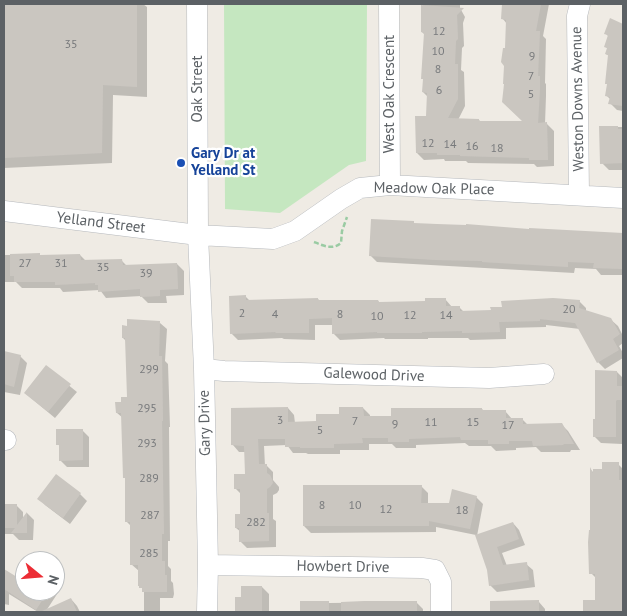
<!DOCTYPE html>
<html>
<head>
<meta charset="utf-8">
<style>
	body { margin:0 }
	#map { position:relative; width:627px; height:616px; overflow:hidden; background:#efebe4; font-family:"PT Sans",sans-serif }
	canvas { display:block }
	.frame { position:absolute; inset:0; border:5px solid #5c6165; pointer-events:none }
	.north { position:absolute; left:15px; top:551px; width:50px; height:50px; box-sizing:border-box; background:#fff; border:1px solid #bec0c1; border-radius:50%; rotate:107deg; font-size:14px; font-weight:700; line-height:20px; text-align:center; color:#5c6165 }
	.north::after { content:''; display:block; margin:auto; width:18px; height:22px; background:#ec2d35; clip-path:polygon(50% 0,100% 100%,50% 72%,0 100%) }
</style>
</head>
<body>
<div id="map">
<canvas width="627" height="616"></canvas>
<div class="frame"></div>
<div class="north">N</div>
</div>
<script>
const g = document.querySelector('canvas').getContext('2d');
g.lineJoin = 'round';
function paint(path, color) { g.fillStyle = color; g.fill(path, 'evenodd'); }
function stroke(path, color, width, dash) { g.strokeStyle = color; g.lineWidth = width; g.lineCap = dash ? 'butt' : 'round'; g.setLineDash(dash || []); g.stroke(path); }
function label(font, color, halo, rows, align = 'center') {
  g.font = font + ' "PT Sans",sans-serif'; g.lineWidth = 4.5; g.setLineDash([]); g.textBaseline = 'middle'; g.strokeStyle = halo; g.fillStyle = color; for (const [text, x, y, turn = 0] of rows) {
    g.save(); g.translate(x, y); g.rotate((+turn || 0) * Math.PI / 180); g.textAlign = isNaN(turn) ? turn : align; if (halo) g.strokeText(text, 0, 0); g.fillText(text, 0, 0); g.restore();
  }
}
const green = new Path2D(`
	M224,4H367L366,161L349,165L280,213L225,209Z`);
const shadow = new Path2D(`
	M4,4H143L147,7V97L113,95L112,163L4,168Z
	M423,4H460V8L465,17L463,23L464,46L462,48L461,70L464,72L465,106L458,120H479L481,122H524L506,49L507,24L503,19L504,4H549L543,36L546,39L545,83L546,84V96L545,124H547L554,131V166L537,167L534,164L468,163L466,161H445L444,159L424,160L417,153L427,117L428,97L423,92L424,80L422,78L425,35L422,32Z
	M611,20L623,25V111L617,110L610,103L611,100L606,95L608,85L606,83L609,56L606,54L608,49L605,46L609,37L605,33Z
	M600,127H623V170H609L602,163Z
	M415,224L623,234V275H601L596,269L575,268L574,273L377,262L370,255Z
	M4,255H40L41,256L80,255L86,261L121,260L127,266L177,264L184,271V295L166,296L167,303H148L141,296L106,298L100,290L63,292L60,288H22L16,282H4Z
	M246,297L250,301L318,299L320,301H378L380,303L426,302L445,299L452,307H459L464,312L492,311L579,301L586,308V312L610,319L618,326L623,336V343L619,346L623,353V358L605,369L598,362L580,329L546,325V327L506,328V339L470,340L468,338H428V339H385L384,338L340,340L333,333V325H315V340L284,339L282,338L238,340L231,333Z
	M160,323L167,329L165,361L168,364L170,427H169L170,541H168V566L171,569V581L173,583L174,594L173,598H160V612H144V590L141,587L139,571L131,564V526L126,521L127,480L124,477L123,418L117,413L122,403L128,398L127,342L123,338Z
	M4,353L20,356L27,363L20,395L4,392Z
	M46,367L77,392L55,418L25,393Z
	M617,372L623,378L622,444L601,443L594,436L596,420Z
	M288,408L294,415L295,423H317L363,408L370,415V417H393L482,409L484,411H505L512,419H522L528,425L561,424L568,431L580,450H571L570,452H541L536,447L516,448V450L496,451L491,446H469L465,443L416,445V448H396L392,444H369V450H340V454H308L306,453H293L287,445L264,446L265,466H267L273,472V480L279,487V490L277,493L273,495V519L276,521V547L247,548L240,541L241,532L236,528L241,516V494L235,488L246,475L245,452H239L233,445Z
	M82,430L89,437V467H67L60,460V447L58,444Z
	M618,464L623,469V612H584V601H597V579L591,573V470L595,474Z
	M56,475L80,494L87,501L70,524L45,505L39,498Z
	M421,486L428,493V504H450L476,497L483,504L477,536L513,523L519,530L525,545L502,553L507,566L526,564L533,570L535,587L497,592L490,585L488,569L476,535L436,527V532L311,533L304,526Z
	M4,505H16L23,512V519L27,513L34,520L33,540H19L13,534H4Z
	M4,570L25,584V591H55V578L63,585L46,611L71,599L77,606L80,612H38L9,594V605L4,604Z
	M262,587L269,594V612H237L236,611L242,598Z
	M301,602H328L329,603L416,602L423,609V612H302Z
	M492,602H539L545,609V612H492Z`);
const building = new Path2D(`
	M4,4H137V87L103,85L102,153L4,158Z
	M502,4H541L536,31H540L538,76H540V89L538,123L547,122L548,160H529V158L460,156V155H437V153H416L415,116H426L427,93L422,92L423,79H421L424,33L421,32V5L464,8L457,15L458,39L456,41L455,64H458V99L448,118L479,119V121H522L502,102L504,84H503L504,66L501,62L503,48H505L506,20L501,19Z
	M610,18L623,24V106L608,104L610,97L605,96L607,84H605L608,55L605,54L607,48L604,47L608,35L604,34Z
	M599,126H618V129H623V163L600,164Z
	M371,219L414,221V223L437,224L466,225V224L529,229V228L623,233V269L593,268L594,263L568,262V267L482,262V261L436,260L369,256Z
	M40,253V255L80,254L81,260L122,259L123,265L177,263L178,289L160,290V296L140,297V289L98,292V285H95V283L55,285V282H14V276H10V254Z
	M246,295V300L318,298V300H378L379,302L425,301V298H446V306H460V311L491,310L490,307H502L501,301L553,298L580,300L579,308L611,318L620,334L613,339L619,350L597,363L575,323L540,319V321L499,322L500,332L462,333V331L422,332V333H377V332L332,334V318L309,319V333H276L275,332L230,334L229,296Z
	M127,319L160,321L159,356H162L163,421H162L164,534H162V561H165V575H167V592H142V588H139V586H138V565H130V522H125V478H123L121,413H116L115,402H121V397H127L125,338H122V325L127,326Z
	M4,351L21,355L14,387L4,384Z
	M46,365L71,384L48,412L24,393Z
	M595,370L617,371V386H623V400H617L616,401V437H593V419H595Z
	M288,407V422L316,421V414H339V407H363L364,416H391V408H482V410H506V418H523V424L562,423L574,444H564L563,445L533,446L532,441H509V444H488V440H461L460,437L409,439V442H388V438H362L363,443L334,444V448H300V447H285V439H258L259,464H267V473L270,475L272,479L273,483L270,487L267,489V513H269V541L239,542V528H235V514H240V489H234V474H245L244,446L231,445V408Z
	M56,429H83V460L59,461V445H56Z
	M602,462H619V480H623V612H583V600H595V574H589L588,542L589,530H590V467L593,473V469H602Z
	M56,474L81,493L63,518L37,499Z
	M303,485H422L421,503H449L452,489L477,496L470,529L429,521V526H303Z
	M4,504H17V525L27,512V533H11L15,528H4Z
	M513,522L519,539L497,547L503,565L527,562L529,580L489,586L487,570L475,535Z
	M4,569L25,582V591H48L36,610L4,589Z
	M241,586H262V612H235V597H241Z
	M71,598L77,612H40Z
	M539,600V612H490V601Z
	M300,601H329V612H300Z
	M364,601H417V612H341V602Z`);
const path = new Path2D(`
	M314,242C324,246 333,250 341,243L342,231L347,217`);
const minor = new Path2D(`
	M197,4L198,235L204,369L208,565L207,612
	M389,4L390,185
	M579,195L577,16L580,4
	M4,211L198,235L273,239L295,231L341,199L360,188L390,185L623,198
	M204,369L224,371L489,378L544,374
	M4,440H6
	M208,565L422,568L435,570L441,582V612`);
const markers = [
	[181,163,5,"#1a4fb4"]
];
const numberNames = [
	["12",439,32],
	["35",71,45],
	["10",438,52],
	["9",532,57],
	["8",438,70],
	["7",531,77],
	["6",439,91],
	["5",531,95],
	["12",428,144],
	["14",450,145],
	["16",472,147],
	["18",497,149],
	["27",25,264],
	["31",61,264],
	["35",103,268],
	["39",146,274],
	["20",569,310],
	["2",242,314],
	["4",275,315],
	["8",340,315],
	["12",410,316],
	["14",446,316],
	["10",377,317],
	["299",149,370],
	["295",147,409],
	["3",280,421],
	["7",355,422],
	["11",431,423],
	["15",473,423],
	["9",395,425],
	["17",508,426],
	["5",320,431],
	["293",147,444],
	["289",149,479],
	["8",322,506],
	["10",355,506],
	["12",386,510],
	["18",462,511],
	["287",150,516],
	["282",256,523],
	["285",149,554]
];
const streetNames = [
	["Oak Street",198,89,-90],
	["West Oak Crescent",390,94,-90],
	["Weston Downs Avenue",578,99,-91],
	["Meadow Oak Place",434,189,1],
	["Yelland Street",101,223,7],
	["Galewood Drive",374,375,2],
	["Gary Drive",205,423,-91],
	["Howbert Drive",343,567,1]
];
const transitNames = [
	["Gary Dr at",191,154],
	["Yelland St",191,171]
];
paint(green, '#c5e7c0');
paint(shadow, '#0003');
paint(building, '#cac6c0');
stroke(minor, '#b5b8bc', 21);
stroke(path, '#9acba3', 2.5, [5, 2.5]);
stroke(minor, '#fff', 20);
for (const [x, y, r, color] of markers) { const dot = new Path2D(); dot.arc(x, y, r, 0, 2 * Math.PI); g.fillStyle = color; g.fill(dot); stroke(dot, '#fff', 2); }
label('12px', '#787a7c', null, numberNames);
label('15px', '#5c6165', '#fff', streetNames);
label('bold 15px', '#164399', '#fff', transitNames, 'left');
</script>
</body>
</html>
